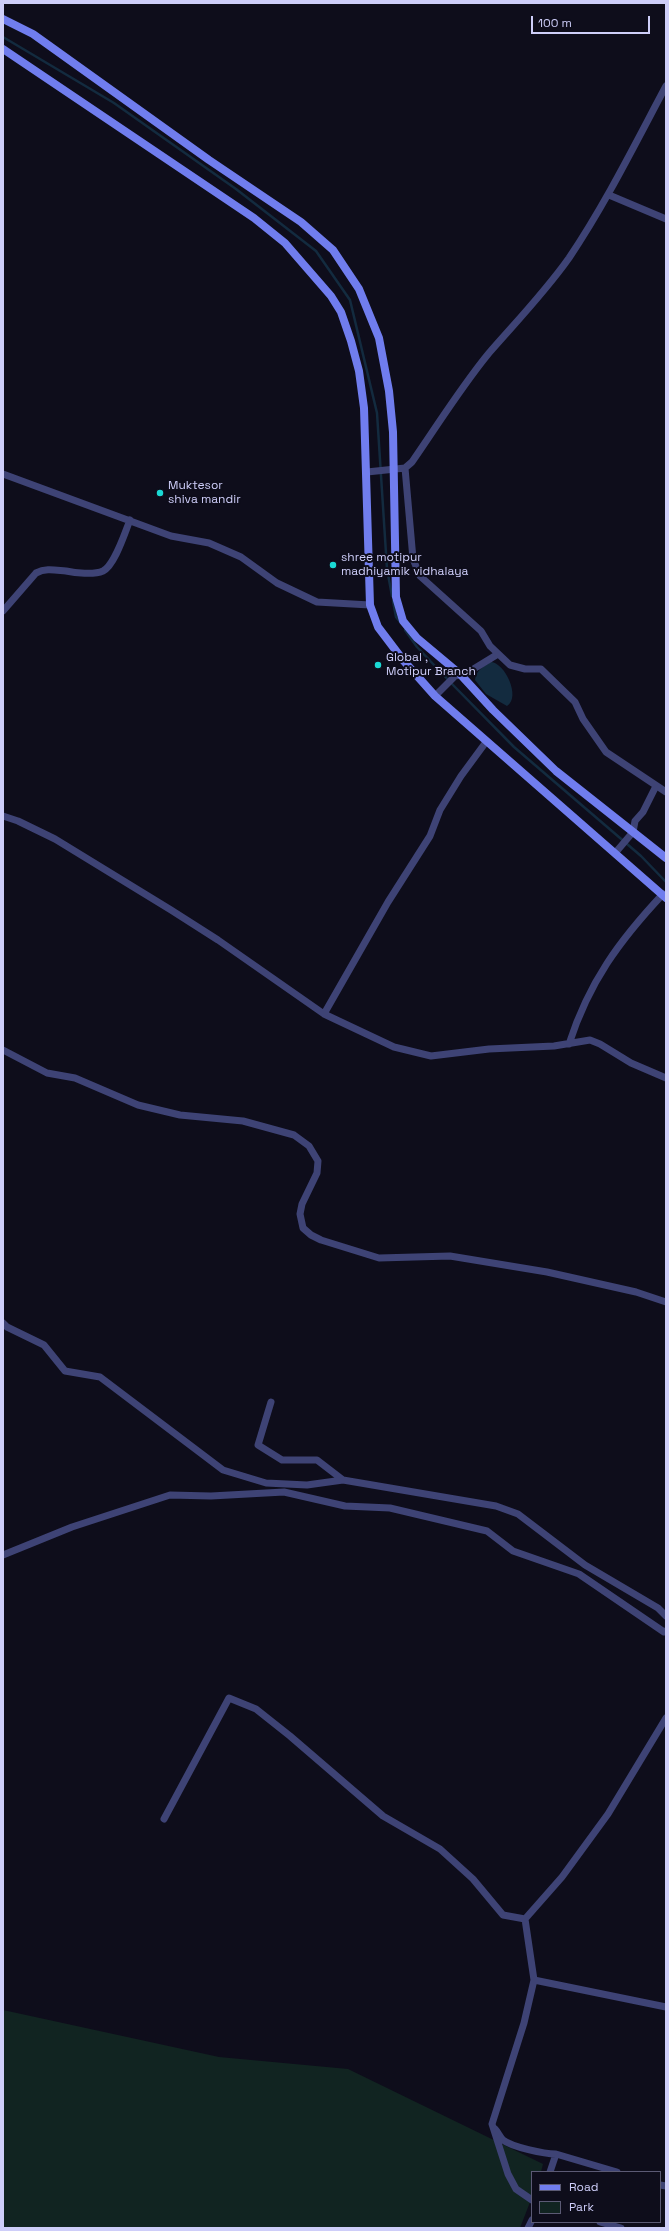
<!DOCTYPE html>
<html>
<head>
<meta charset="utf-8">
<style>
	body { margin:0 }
	#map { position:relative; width:669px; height:2231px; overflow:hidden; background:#0e0d1b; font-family:"Space Grotesk",sans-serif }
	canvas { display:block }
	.frame { position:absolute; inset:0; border:4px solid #cecef9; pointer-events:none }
	.legend { position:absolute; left:531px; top:2171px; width:130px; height:52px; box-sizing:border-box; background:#0e0d1b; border:1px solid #5b5a74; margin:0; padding:5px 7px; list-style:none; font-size:12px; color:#cecef9 }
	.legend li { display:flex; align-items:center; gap:8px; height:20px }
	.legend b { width:20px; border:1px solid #5b5a74 }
	.scale { position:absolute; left:531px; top:16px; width:119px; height:18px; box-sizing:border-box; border:2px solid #cecef9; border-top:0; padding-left:5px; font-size:12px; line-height:14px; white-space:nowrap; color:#cecef9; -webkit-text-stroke:3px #0e0d1b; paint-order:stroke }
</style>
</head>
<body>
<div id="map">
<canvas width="669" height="2231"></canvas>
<div class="frame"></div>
<ul class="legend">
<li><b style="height:5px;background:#707dee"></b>Road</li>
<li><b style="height:11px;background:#112421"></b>Park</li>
</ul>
<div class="scale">100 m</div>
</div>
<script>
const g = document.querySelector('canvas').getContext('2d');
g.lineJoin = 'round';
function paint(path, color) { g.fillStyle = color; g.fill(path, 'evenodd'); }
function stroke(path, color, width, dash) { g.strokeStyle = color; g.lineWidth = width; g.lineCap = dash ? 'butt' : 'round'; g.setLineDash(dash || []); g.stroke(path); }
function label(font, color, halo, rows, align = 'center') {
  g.font = font + ' "Space Grotesk",sans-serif'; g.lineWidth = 4; g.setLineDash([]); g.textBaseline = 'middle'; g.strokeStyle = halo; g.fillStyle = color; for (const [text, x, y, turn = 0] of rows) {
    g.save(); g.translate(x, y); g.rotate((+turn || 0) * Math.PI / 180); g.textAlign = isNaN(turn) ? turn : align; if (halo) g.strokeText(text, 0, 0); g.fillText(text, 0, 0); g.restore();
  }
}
const green = new Path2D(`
	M3,2010L219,2057L348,2069L543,2164L541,2172H532V2197L520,2228H3Z`);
const water = new Path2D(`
	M491,662C505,663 521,697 507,706L486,694L475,680C476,670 483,667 491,662Z`);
const stream = new Path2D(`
	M3,37L114,103L236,189L316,251L350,300L377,413L387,569L392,596
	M393,601L396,617L400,622
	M405,630L417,647L454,686L514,747L641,856L666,882`);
const minor = new Path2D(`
	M609,195L666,219
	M405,468L413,559L420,576L481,631L490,646L510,665L525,669H541L575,702L583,719L606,752L666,792
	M367,472L405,468L412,462C437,426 461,387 489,353C516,322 545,292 569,258C606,203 635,144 666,86
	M3,474L171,536L209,543L241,557L277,583L317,602L370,605
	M3,611L36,573C46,568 54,570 66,571C75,573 94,575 103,571C115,565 125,532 130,520
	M435,696L455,676L467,673L498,654
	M3,816L18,821L55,839L171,910L218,940L324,1014L394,1047L431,1056L489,1049L554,1046L590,1040L600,1044L631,1063L666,1078
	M616,852L633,832L635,821L643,812L656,786
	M324,1014L388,902L430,836L440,810L461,776L486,742
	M569,1044C589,982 619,941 663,894
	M3,1050L47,1073L75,1078L138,1105L180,1115L243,1121L294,1135L309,1146L318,1161L317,1173L302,1204L300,1214L303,1228L311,1235L321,1240L379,1258L450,1256L547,1272L636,1292L666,1302
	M3,1323L7,1327L44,1345L65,1371L100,1377L223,1470L266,1483L307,1485L343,1480L496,1506L518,1514L585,1565L658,1608L666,1616
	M271,1402L258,1445L282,1460H317L343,1480
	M3,1555L72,1527L170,1495L211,1496L284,1492L345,1506L390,1508L487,1531L513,1551L579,1574L664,1632L666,1631
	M164,1819L229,1698L256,1709L290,1736L383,1816L440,1849L473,1879L503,1915L525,1919
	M534,1980L666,2007
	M495,2129C498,2132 500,2137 503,2140C512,2147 544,2154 556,2154L617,2172
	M550,2172L556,2154
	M660,2185L666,2186
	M532,2200L516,2189L508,2174L492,2124L524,2023L534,1980L525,1919L562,1877L608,1814L666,1718
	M600,2222L621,2228
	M528,2228L532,2220`);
const secondary = new Path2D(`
	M3,19L33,34L209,160L301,222L333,250L359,289L379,338L389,391L393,432L396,597L403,621L417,638L460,674L493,710L556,771L666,858
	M3,49L254,218L285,243L331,296L341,312L351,341L359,371L364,408L370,605L378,627L403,660L435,696L666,898`);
const markers = [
	[160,493,4,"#1ad9d4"],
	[333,565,4,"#1ad9d4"],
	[378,665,4,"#1ad9d4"]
];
const poiNames = [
	["Muktesor",168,486],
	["shiva mandir",168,500],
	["shree motipur",341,558],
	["madhiyamik vidhalaya",341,572],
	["Global ,",386,658],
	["Motipur Branch",386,672]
];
paint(green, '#112421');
paint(water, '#132b3f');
stroke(stream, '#132b3f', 2.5);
stroke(minor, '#3e4375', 7);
stroke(secondary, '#707dee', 8);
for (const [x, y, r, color] of markers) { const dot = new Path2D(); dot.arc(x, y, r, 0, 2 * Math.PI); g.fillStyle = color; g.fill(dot); stroke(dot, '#0e0d1b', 1.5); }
label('12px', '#cecef9', '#0e0d1b', poiNames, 'left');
</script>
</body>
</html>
